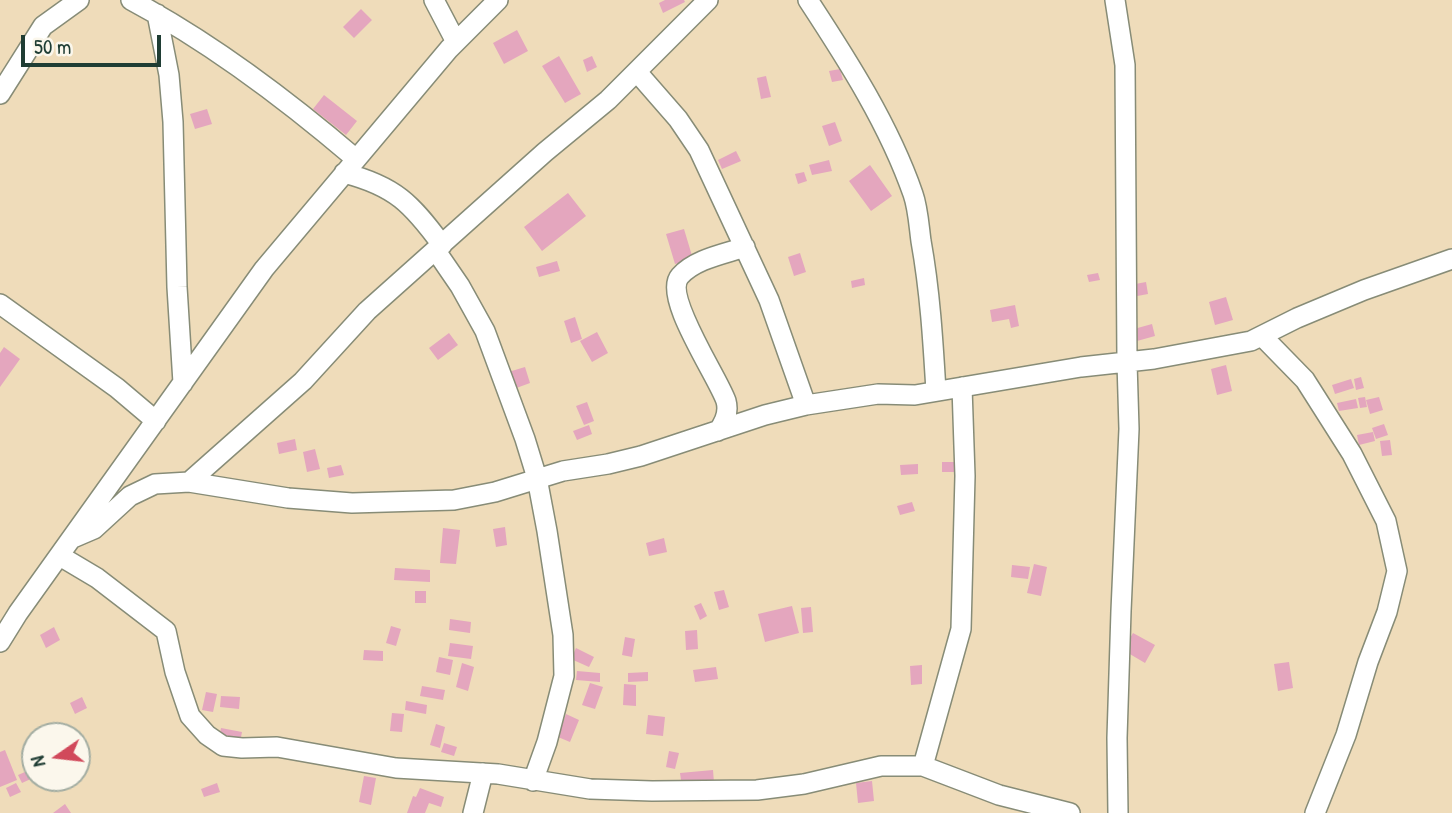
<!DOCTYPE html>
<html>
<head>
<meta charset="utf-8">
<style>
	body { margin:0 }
	#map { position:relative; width:1452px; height:813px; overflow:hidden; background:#efdcba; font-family:"Patrick Hand",sans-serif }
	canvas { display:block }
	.north { position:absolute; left:21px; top:722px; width:70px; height:70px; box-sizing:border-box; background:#fbf7ec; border:2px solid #a3ada2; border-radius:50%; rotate:256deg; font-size:19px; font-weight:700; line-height:28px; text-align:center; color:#1f3d34 }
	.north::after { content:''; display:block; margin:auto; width:24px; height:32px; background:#d1495b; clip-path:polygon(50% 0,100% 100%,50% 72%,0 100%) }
	.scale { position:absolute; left:21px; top:35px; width:140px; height:32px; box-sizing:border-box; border:4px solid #1f3d34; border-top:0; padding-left:9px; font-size:21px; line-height:24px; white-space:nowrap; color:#1f3d34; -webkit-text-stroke:5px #fbf7ec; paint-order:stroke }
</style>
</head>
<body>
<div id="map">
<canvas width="1452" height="813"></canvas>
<div class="north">N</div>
<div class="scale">50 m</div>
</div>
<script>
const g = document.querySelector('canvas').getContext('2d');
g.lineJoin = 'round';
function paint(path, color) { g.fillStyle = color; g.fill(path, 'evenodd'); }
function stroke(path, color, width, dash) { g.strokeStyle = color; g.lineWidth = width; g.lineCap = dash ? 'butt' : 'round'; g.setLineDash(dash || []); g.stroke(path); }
const building = new Path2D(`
	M665,0H684L685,2L663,13L659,3Z
	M361,9L372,20L354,38L343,27Z
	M517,30L528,51L504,64L493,43Z
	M559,56L581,94L565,103L542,66Z
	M592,56L597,67L587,72L583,60Z
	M840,69L843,80L832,82L829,71Z
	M766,76L771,97L761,99L757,78Z
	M324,95L357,121L346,135L313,109Z
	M207,109L212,124L195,129L190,114Z
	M835,122L842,141L829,146L822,126Z
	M736,151L741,161L722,169L718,160Z
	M829,160L832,171L812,175L809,165Z
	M870,165L892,196L871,211L849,181Z
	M804,172L807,181L798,184L795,174Z
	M568,193L586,216L542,251L524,227Z
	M684,229L693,259L675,264L666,234Z
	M800,253L806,272L794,276L788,257Z
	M557,261L560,271L539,277L536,267Z
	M1098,273L1100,280L1089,282L1087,275Z
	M864,278L865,285L852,288L851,281Z
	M1146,282L1148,294L1132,297L1130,285Z
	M1226,297L1233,320L1215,325L1209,302Z
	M1015,305L1019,326L1011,328L1009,319L992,322L990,310Z
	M575,317L582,339L571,343L564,321Z
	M1152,324L1155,336L1137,341L1134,329Z
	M597,332L608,353L592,362L580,341Z
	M449,333L458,345L438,360L429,348Z
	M4,347L20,359L0,387V353Z
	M1226,365L1232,391L1217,395L1211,369Z
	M525,367L530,383L511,390L505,373Z
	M1361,377L1364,388L1356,390L1354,379Z
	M1351,379L1354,388L1335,394L1332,385Z
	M1365,397L1367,407L1360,408L1358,398Z
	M1379,397L1383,410L1370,414L1366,400Z
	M1356,399L1358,408L1339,411L1337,403Z
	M587,402L594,421L584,425L576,406Z
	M1384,424L1388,435L1376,439L1372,428Z
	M589,425L592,434L577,440L573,431Z
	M1373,432L1375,441L1359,445L1357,435Z
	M295,439L297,450L279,454L277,443Z
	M1390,440L1392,455L1382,456L1380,441Z
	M315,449L320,469L307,472L303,452Z
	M942,462H962V472H942Z
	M918,464V474L901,475L900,465Z
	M341,465L344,475L329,478L327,468Z
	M912,502L915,511L900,515L897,506Z
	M505,527L507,545L496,547L493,529Z
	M443,528L460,530L456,564L440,563Z
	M664,538L667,552L649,556L646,543Z
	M1034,564L1047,567L1041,596L1027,593Z
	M1012,565L1030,567L1028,579L1011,577Z
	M395,568L430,570V582L394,580Z
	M724,590L729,607L719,610L714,592Z
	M415,591H426V603H415Z
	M701,603L707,616L700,620L694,606Z
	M792,606L799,633L765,642L758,614Z
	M811,607L813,632L803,633L801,608Z
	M450,619L471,622L470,633L449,630Z
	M391,626L401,629L396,646L386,643Z
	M54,627L60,640L46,648L40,635Z
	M697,630L698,649L686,650L685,631Z
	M1133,633L1155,645L1145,663L1123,650Z
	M625,637L635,639L632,657L622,655Z
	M450,643L473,646L471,659L448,656Z
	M576,648L594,657L589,667L571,659Z
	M364,650L383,651V661L363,660Z
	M439,657L453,660L450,675L436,672Z
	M1289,662L1293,688L1278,691L1274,664Z
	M462,663L474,667L468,691L456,687Z
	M922,665V684L911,685L910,666Z
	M716,667L718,679L695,682L693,670Z
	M577,671L600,673V682L576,680Z
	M648,672V681L628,682V673Z
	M590,683L603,687L595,709L582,705Z
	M624,684L636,685V706L623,705Z
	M422,686L445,690L443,700L420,696Z
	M206,692L217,694L213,712L202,710Z
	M221,696L240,697L239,709L220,707Z
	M82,697L87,708L75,714L70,703Z
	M406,701L427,705L426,714L405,710Z
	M392,713L404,714L402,732L390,731Z
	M566,714L579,720L570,742L558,737Z
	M648,715L665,717L663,736L646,734Z
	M436,724L445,727L440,748L430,745Z
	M221,728L242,732L240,742L219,739Z
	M444,743L457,747L454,756L441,752Z
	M5,750L17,780L0,787V752Z
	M669,751L679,753L675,769L666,767Z
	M32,769L35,777L22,783L18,775Z
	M713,770L714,783L682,787L680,773Z
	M364,776L376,778L371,805L359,802Z
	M872,781L874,801L858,803L856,783Z
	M16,783L21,792L10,797L6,788Z
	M217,783L220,792L204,797L201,789Z
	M420,788L444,797L441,807L429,803L425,813H407L413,796L416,797Z
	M65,804L71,813H53Z`);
const street = new Path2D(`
	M131,0C212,43 287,100 356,159
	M434,0L456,42
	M808,0C848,61 889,125 913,194C918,208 919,226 921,241C930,291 933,341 936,391
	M1115,0L1125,65L1127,362L1129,429L1121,611L1117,738L1118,813
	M157,14L169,75L173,122L177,287L183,383
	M637,72L678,119L699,150L769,300L806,405
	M0,94L43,26L79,0
	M344,173C395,186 412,204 442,245
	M436,251L460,286L485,331L525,439L537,478L547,531L563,635L564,676L547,742L533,781
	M0,304L117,388L156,421
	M1262,336L1305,380L1352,454L1386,521L1397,571L1387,612L1368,662L1346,735L1315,813
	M718,431C725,422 729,412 726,401C718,377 662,296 680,276C695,259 724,254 745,247
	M189,482L303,381L367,311L545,152L608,100L708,0
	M73,538L94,529L130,496L155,484L189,482L288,498L352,503L454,500L495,492L563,471L608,464L641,456L765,415L806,405L878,394L915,395L1081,367L1154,359L1251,341L1297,318L1364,290L1452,259
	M60,556L97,578L166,631L175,672L190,716L207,735L223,746L242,748L277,747L396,768L498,774L590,789L652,791L757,790L804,784L881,766H923L999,795L1070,813
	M0,642L18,613L264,269L449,49L498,0
	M923,766L961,629L965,476L962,387
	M473,813L483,773`);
paint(building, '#e4a6be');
stroke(street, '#878c77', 22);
stroke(street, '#fff', 19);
</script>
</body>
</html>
